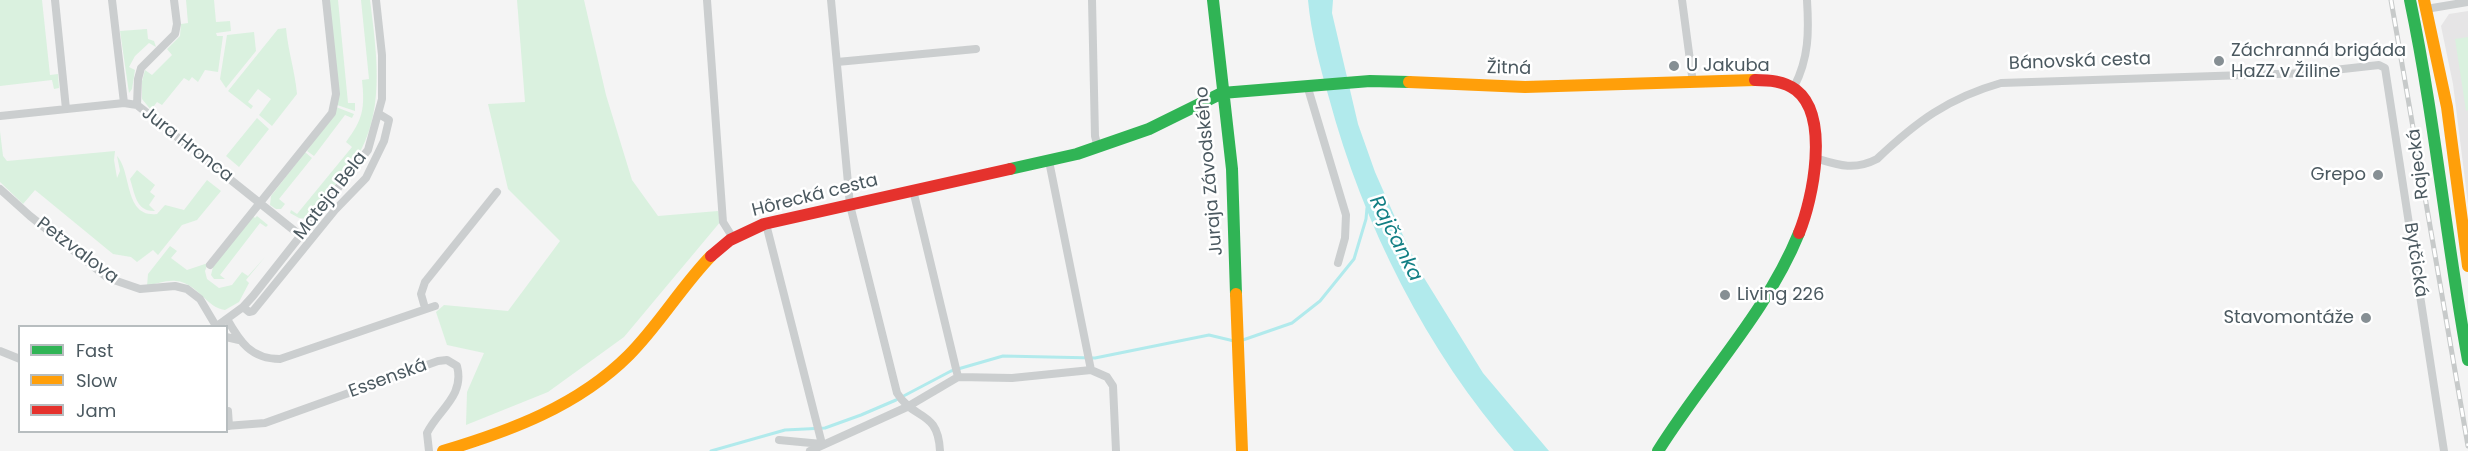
<!DOCTYPE html>
<html>
<head>
<meta charset="utf-8">
<style>
	body { margin:0 }
	#map { position:relative; width:2468px; height:451px; overflow:hidden; background:#f4f4f4; font-family:Poppins,sans-serif }
	canvas { display:block }
	.legend { position:absolute; left:18px; top:325px; width:210px; height:108px; box-sizing:border-box; background:#fff; border:2px solid #b7bdbf; margin:0; padding:8px 10px; list-style:none; font-size:18px; color:#4b5960 }
	.legend li { display:flex; align-items:center; gap:12px; height:30px }
	.legend b { width:30px; border:2px solid #b7bdbf }
</style>
</head>
<body>
<div id="map">
<canvas width="2468" height="451"></canvas>
<ul class="legend">
<li><b style="height:8px;background:#30b455"></b>Fast</li>
<li><b style="height:8px;background:#ff9f0a"></b>Slow</li>
<li><b style="height:8px;background:#e5322d"></b>Jam</li>
</ul>
</div>
<script>
const g = document.querySelector('canvas').getContext('2d');
g.lineJoin = 'round';
function paint(path, color) { g.fillStyle = color; g.fill(path, 'evenodd'); }
function stroke(path, color, width, dash) { g.strokeStyle = color; g.lineWidth = width; g.lineCap = dash ? 'butt' : 'round'; g.setLineDash(dash || []); g.stroke(path); }
function label(font, color, halo, rows, align = 'center') {
  g.font = font + ' Poppins,sans-serif'; g.lineWidth = 5; g.setLineDash([]); g.textBaseline = 'middle'; g.strokeStyle = halo; g.fillStyle = color; for (const [text, x, y, turn = 0] of rows) {
    g.save(); g.translate(x, y); g.rotate((+turn || 0) * Math.PI / 180); g.textAlign = isNaN(turn) ? turn : align; if (halo) g.strokeText(text, 0, 0); g.fillText(text, 0, 0); g.restore();
  }
}
const education = new Path2D(`
	M2468,11V204L2453,84L2441,26L2449,14Z`);
const green = new Path2D(`
	M0,0H42L50,75L58,74L59,88L54,89L52,80L0,86Z
	M186,0H214L216,22L230,21L231,31L216,33L217,36H223L218,72L205,70L198,82L192,77L189,81L184,78L162,105L157,102L151,110L142,99V81L145,70L152,75L172,55L167,49L180,36L181,24L188,23Z
	M329,0H338L348,103H355V111L337,105Z
	M361,0H370C376,48 385,105 361,150C347,174 325,197 307,219L299,218L290,213L291,210L297,214L352,147L346,142C363,119 365,109 362,80L369,79Z
	M517,0H584L606,95L632,180L658,216L718,211L721,221L624,337L548,392L466,425L467,392L484,353L447,345L436,312L444,305L508,311L560,241L508,189L488,104L525,102Z
	M286,28C288,51 295,71 297,94L272,126L259,115L271,99L258,89L248,102L253,106L251,109L228,91L278,29Z
	M147,29L148,39L154,41L156,47L149,43L135,56L129,67L135,70L132,89L129,93L120,31Z
	M254,32L256,51L226,88L220,79L227,35Z
	M2468,37V110L2466,111L2455,39Z
	M336,107L354,114L352,118L345,115L314,156L307,151Z
	M257,118L269,129L239,167L226,156Z
	M0,131L3,156L7,161L115,151L114,160L117,178L120,171L117,156C132,172 124,218 157,214L165,205L184,210L207,180L221,191L197,220L182,225L158,255L153,250L137,262L131,257L113,254L35,190L23,204L0,182Z
	M305,152L312,158L279,199L285,204L281,209H276L270,205L271,196Z
	M137,170L155,185L150,192L155,196L149,205L155,211C136,212 135,194 130,179Z
	M253,216L255,218L257,216L268,225L266,227L260,223L220,275L225,279H214L211,275L213,267Z
	M170,246L177,251L171,258L187,270L208,263L205,271L207,279L219,288L232,285L242,272L248,276L265,257L246,280L249,283L239,302L225,310C205,307 198,283 176,281C166,280 156,284 147,286L148,274Z`);
const water = new Path2D(`
	M1308,0H1333L1332,13L1358,124L1375,172L1405,240L1421,273L1483,373L1549,451H1514C1427,352 1363,225 1329,98C1320,67 1311,33 1308,0Z`);
const stream = new Path2D(`
	M1240,341L1292,323L1320,301L1354,259L1366,219L1367,208
	M711,451L785,430L825,428L861,415L896,400L951,371L1003,356L1095,358L1209,335L1234,341`);
const street = new Path2D(`
	M55,0L66,109
	M112,0L124,103
	M707,0L723,222L733,238
	M831,0L850,205L897,393C914,421 938,409 940,451
	M1092,0L1095,136L1098,148
	M1682,0L1693,83
	M2426,9L2468,2
	M837,62L976,49
	M1307,85L1346,215L1345,238L1338,263
	M1794,87C1809,58 1809,32 1807,0
	M137,105L138,79L141,68L175,34L177,24L174,0
	M0,116L124,103L137,105L301,236
	M1815,158C1838,165 1854,171 1877,159C1916,122 1948,98 2001,83L2307,73L2379,65L2385,68L2444,451
	M1049,161L1091,370
	M0,189L30,216L108,278L140,289L175,286L187,289L200,299L216,326
	M913,190L958,377
	M766,224L822,444L779,440
	M210,265L332,113L336,94L326,0
	M243,307L249,312L253,311L335,210L366,178L384,141L389,120L379,114
	M425,308L421,294L425,282L497,192
	M227,319C240,342 251,359 280,359L435,306
	M217,326L243,307L253,296L368,150L382,99V55L376,0
	M226,337L239,340
	M0,351L20,359
	M228,411L229,426
	M226,426L265,423L438,361L447,360L457,366C465,396 438,410 427,433L429,451
	M810,451L907,407L958,377L1012,378L1091,370L1107,377L1113,386L1116,451`);
const fast = new Path2D(`
	M1213,0L1232,169L1236,294
	M2410,0C2435,119 2446,240 2468,360
	M1010,169L1077,154L1149,129L1222,93L1370,81L1409,82
	M1658,451C1704,377 1766,314 1799,233`);
const slow = new Path2D(`
	M2424,0L2447,107L2468,266
	M1409,82L1525,87L1755,80
	M1236,294L1242,451
	M443,451C510,431 578,406 629,355C659,325 681,287 711,256`);
const jam = new Path2D(`
	M1755,80C1769,80 1784,81 1796,90C1830,116 1813,199 1799,233
	M711,256L730,240L764,224L1010,169`);
const rail = new Path2D(`
	M2391,0L2468,446`);
const markers = [
	[2219,61,6,"#868f94"],
	[1674,66,6,"#868f94"],
	[2378,175,6,"#868f94"],
	[1725,295,6,"#868f94"],
	[2366,318,6,"#868f94"]
];
const poiNames = [
	["Záchranná brigáda",2231,51],
	["HaZZ v Žiline",2231,72],
	["U Jakuba",1686,66],
	["Grepo",2366,175,"right"],
	["Living 226",1737,295],
	["Stavomontáže",2354,318,"right"]
];
const streetNames = [
	["Bánovská cesta",2080,62,-2],
	["Žitná",1509,69,1],
	["Jura Hronca",187,145,38],
	["Rajecká",2419,164,-97],
	["Juraja Závodského",1210,171,-95],
	["Mateja Bela",331,196,-52],
	["Hôrecká cesta",815,196,-14],
	["Petzvalova",77,251,37],
	["Bytčická",2415,260,81],
	["Essenská",388,379,-20]
];
const waterNames = [
	["Rajčanka",1395,239,63]
];
paint(education, '#e6e5e6');
paint(green, '#daf1df');
paint(water, '#b1eaec');
stroke(stream, '#b1eaec', 3);
stroke(street, '#cbcecf', 8);
stroke(fast, '#30b455', 12);
stroke(slow, '#ff9f0a', 12);
stroke(jam, '#e5322d', 12);
stroke(rail, '#c7caca', 5);
stroke(rail, '#fff', 3, [9]);
for (const [x, y, r, color] of markers) { const dot = new Path2D(); dot.arc(x, y, r, 0, 2 * Math.PI); g.fillStyle = color; g.fill(dot); stroke(dot, '#fff', 2); }
label('18px', '#4b5960', '#fff', poiNames, 'left');
label('18px', '#4b5960', '#fff', streetNames);
label('italic 20px', '#127f84', '#fff', waterNames);
</script>
</body>
</html>
